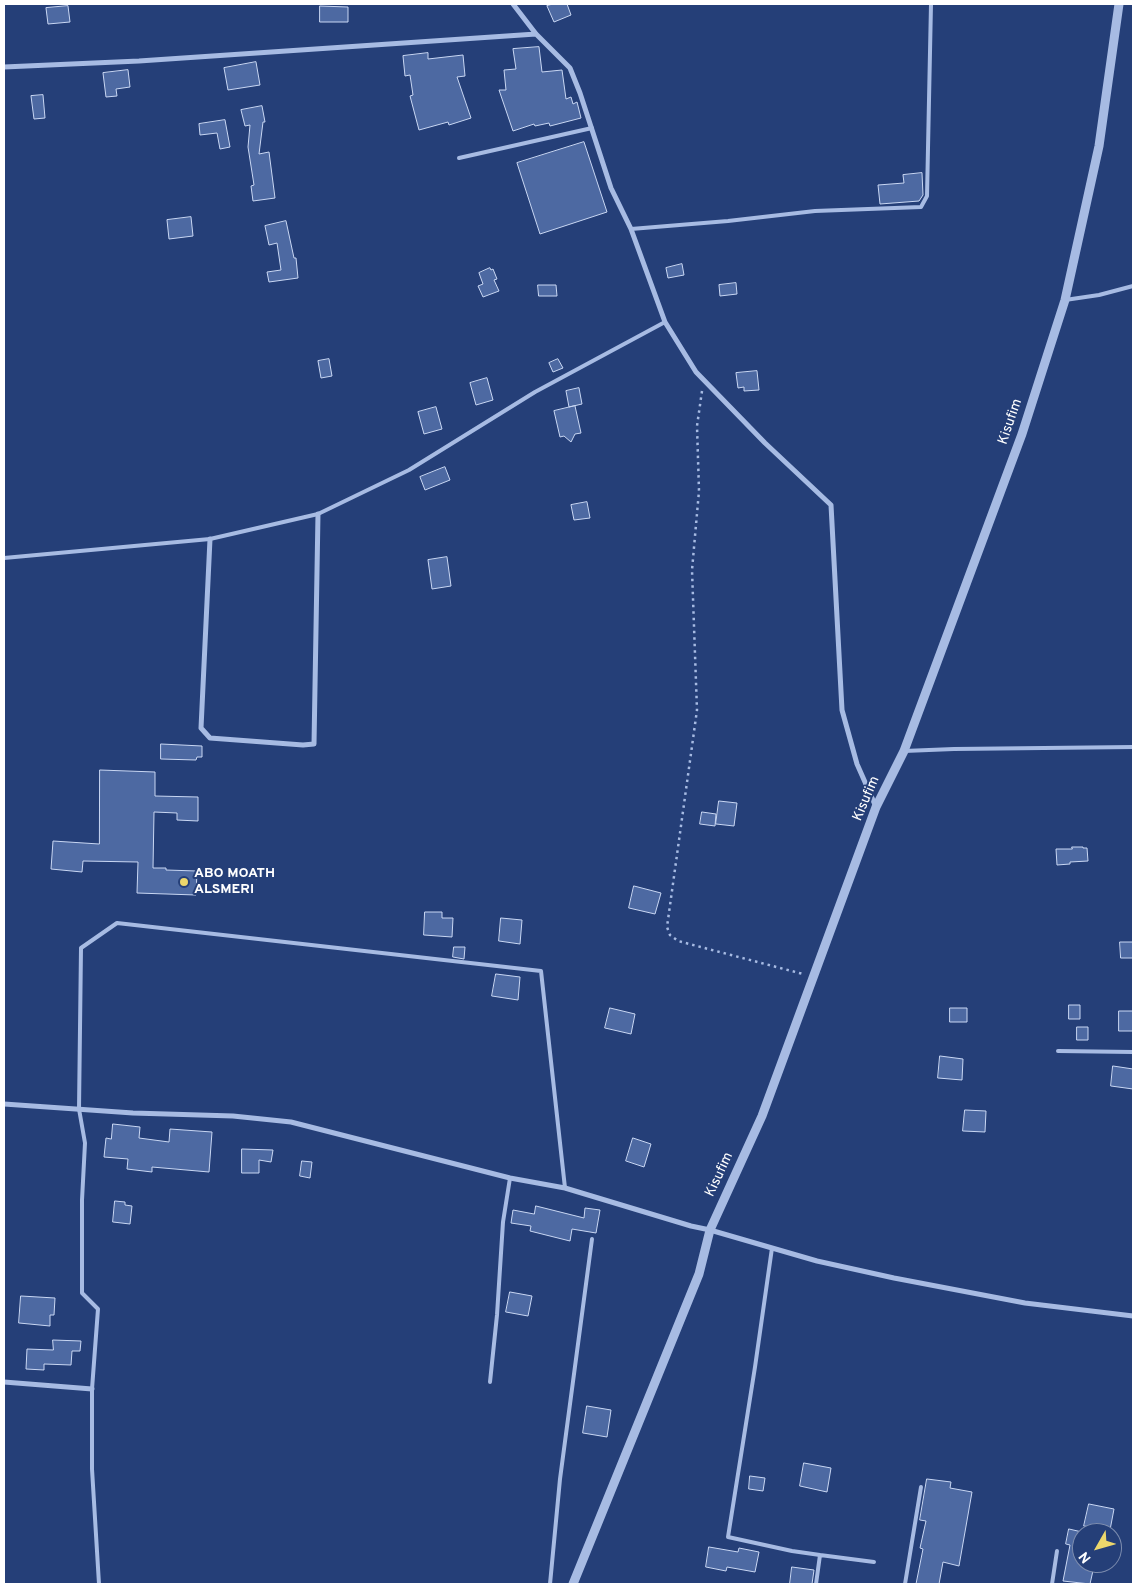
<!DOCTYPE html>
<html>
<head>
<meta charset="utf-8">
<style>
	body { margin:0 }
	#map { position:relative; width:1137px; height:1588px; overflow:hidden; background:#253f78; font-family:Overpass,sans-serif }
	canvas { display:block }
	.frame { position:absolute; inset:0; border:5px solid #fff; pointer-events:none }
	.north { position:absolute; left:1072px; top:1523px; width:50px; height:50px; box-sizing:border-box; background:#253f78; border:1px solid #7c8cae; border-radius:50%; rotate:232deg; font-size:14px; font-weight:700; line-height:20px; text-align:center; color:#fff }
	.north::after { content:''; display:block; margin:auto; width:18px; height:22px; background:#ecd76c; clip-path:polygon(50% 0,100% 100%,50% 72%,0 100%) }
</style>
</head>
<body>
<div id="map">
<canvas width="1137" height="1588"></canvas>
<div class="frame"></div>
<div class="north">N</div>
</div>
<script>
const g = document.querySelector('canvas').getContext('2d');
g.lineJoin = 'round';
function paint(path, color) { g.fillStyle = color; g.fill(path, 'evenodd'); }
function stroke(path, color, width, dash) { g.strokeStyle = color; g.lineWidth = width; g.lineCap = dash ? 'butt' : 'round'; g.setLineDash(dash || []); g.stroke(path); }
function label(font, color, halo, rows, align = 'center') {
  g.font = font + ' Overpass,sans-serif'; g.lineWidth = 4; g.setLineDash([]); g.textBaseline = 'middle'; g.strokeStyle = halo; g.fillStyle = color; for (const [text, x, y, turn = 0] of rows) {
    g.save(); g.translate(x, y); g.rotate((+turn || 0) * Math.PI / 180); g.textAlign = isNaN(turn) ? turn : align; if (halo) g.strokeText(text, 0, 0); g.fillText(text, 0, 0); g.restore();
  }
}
const building = new Path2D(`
	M553,4H567L571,15L554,22L547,6Z
	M68,6L70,22L48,24L46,8Z
	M320,6L348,7V22H320Z
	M539,47L542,72L562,70L566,99L571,97L573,104L577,102L581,118L550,126L549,123L535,126L534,124L513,131L499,90H506L504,70L516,69L513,49Z
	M428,53V59L463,55L465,76L457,77L471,118L449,125L448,122L419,130L410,96L413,95L410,75L405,76L403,56Z
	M256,62L260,85L228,90L224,68Z
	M128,70L130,87L116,89L117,96L106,97L103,73Z
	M43,95L45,118L34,119L31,96Z
	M262,106L265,122H263L259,154L269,152L275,198L253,201L251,186L254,185L248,147L250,125L245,126L241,110Z
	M225,120L230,147L220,149L217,133L200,135L199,124Z
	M584,142L607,212L540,234L517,163Z
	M922,173L923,195L919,201L880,204L878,185L904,183L903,175Z
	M191,217L193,236L169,239L167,220Z
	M286,221L294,258H296L298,278L269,282L267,272L281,270L277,243L269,245L265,226Z
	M682,264L684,275L668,278L666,268Z
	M490,268L491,270L493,269L497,279L494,280L499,291L483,297L478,286L483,284L479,273Z
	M736,283L737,294L720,296L719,285Z
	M538,285H556L557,296H539Z
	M329,359L332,376L321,378L318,361Z
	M558,359L563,368L553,372L549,363Z
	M757,371L759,390L744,391V387L738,388L736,373Z
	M487,378L493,400L476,405L470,383Z
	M579,388L582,404L569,407L566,391Z
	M575,406L581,433L575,434L571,442L564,436L560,437L554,411Z
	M436,407L442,429L424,434L418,412Z
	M445,467L450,480L425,490L420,477Z
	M587,502L590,518L574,520L571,505Z
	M447,557L451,586L432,589L428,560Z
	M161,744L202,746V757H197L196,760L161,759Z
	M100,770L155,772V796L198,797V821L177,820V813L154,812L153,868H166V870L197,871L196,895L137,893L138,862L83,861L82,872L51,869L53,841L99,844Z
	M719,801L737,803L734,826L716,824Z
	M702,812L716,814L715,826L700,824Z
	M1072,847H1083V848H1087L1088,861L1070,862V864L1057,865L1056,849H1072Z
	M634,886L661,893L655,914L629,908Z
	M425,912H442V918H453L452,937L424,935Z
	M501,918L522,920L520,944L499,941Z
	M1120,942H1133V958H1121Z
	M454,947H465L464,959L453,957Z
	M496,974L520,977L518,1000L492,996Z
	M1069,1005H1080V1019H1069Z
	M610,1008L635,1014L631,1034L605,1028Z
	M950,1008H967V1022H950Z
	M1119,1011H1133V1031H1119Z
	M1077,1027H1088V1040H1077Z
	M940,1056L963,1059L962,1080L938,1078Z
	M1113,1066L1133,1069V1089L1111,1086Z
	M965,1110L986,1111L985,1132L963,1131Z
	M113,1124L140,1127L139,1138L169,1142L170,1129L212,1132L209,1172L152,1167V1172L127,1169L128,1159L104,1157L106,1138L111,1139Z
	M633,1138L651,1144L644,1167L626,1161Z
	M242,1149L273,1150L271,1162L259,1160V1173H242Z
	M302,1161L312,1162L310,1178L300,1176Z
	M115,1201L125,1202V1205L132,1206L130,1224L113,1222Z
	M536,1206L584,1218L585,1208L600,1210L596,1233L572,1229L570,1241L530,1231L531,1226L511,1223L513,1210L534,1214Z
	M510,1292L532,1296L528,1316L506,1312Z
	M21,1296L55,1298L54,1315H50V1326L19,1323Z
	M53,1340L81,1341L80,1351H72L71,1365L44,1364V1370L26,1369L27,1349L53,1350Z
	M587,1406L611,1410L607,1437L583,1433Z
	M804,1463L831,1468L827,1492L800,1486Z
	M750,1476L765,1478L763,1491L749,1489Z
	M927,1479L951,1482L950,1488L972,1492L959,1566L943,1562L939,1584H916L923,1549L920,1548L926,1521L920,1520Z
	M1089,1504L1114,1509L1110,1530L1084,1526Z
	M1069,1529L1082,1532V1563L1094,1566L1090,1584L1063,1581L1070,1545L1066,1544Z
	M709,1547L738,1552L739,1548L759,1552L755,1572L727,1567L726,1571L706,1567Z
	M792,1567L814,1570L812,1584H790Z`);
const path = new Path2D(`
	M702,391L697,426L699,491L692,570L697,710L667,927L670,935L678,941L803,974`);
const service = new Path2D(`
	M459,158L592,128
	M631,229L728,221L815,211L921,207L927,196L931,4
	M1065,300L1099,295L1133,286
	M4,558L210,539L318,514L409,470L535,392L665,322
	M904,751L954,749L1133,747
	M1058,1051L1133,1052
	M772,1248L755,1367L728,1537L792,1551L820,1555L816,1584
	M490,1382L497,1315L503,1222L510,1178
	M820,1555L874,1562
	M99,1584L92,1469V1389L98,1309L82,1293V1200L85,1143L79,1109L81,948L117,923L541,971L565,1188
	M550,1584L560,1479L592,1239
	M905,1584L921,1487
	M1052,1584L1057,1551`);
const minor = new Path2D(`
	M513,4L536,34L570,68L580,93L611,188L631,229L665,322L696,372L765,443L831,505L842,710L857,764L876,807
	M4,67L139,61L536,34
	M210,539L201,728L210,738L303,745L314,744L318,514
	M4,1104L133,1113L233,1116L291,1122L510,1178L565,1188L691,1226L710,1230L817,1261L894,1278L1025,1303L1133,1316
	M4,1382L92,1389`);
const tertiary = new Path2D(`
	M573,1584L699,1274L710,1230L762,1116L876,807L904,751L1022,434L1065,300L1099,146L1119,4`);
const markers = [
	[184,882,5,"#ecd76c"]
];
const streetNames = [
	["Kisufim",1011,422,-71],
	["Kisufim",867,799,-67],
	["Kisufim",720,1175,-65]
];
const poiNames = [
	["ABO MOATH",194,874],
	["ALSMERI",194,890]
];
paint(building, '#4d69a2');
stroke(building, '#c9d7f3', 1);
stroke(path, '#a7bbe3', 2.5, [2.5, 4]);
stroke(service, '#a7bbe3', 4);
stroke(minor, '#a7bbe3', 5);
stroke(tertiary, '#a7bbe3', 9);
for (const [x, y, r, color] of markers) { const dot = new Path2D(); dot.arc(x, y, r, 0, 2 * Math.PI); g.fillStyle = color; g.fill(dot); stroke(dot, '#253f78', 2); }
label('14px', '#fff', '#253f78', streetNames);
label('bold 14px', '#fff', '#253f78', poiNames, 'left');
</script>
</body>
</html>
